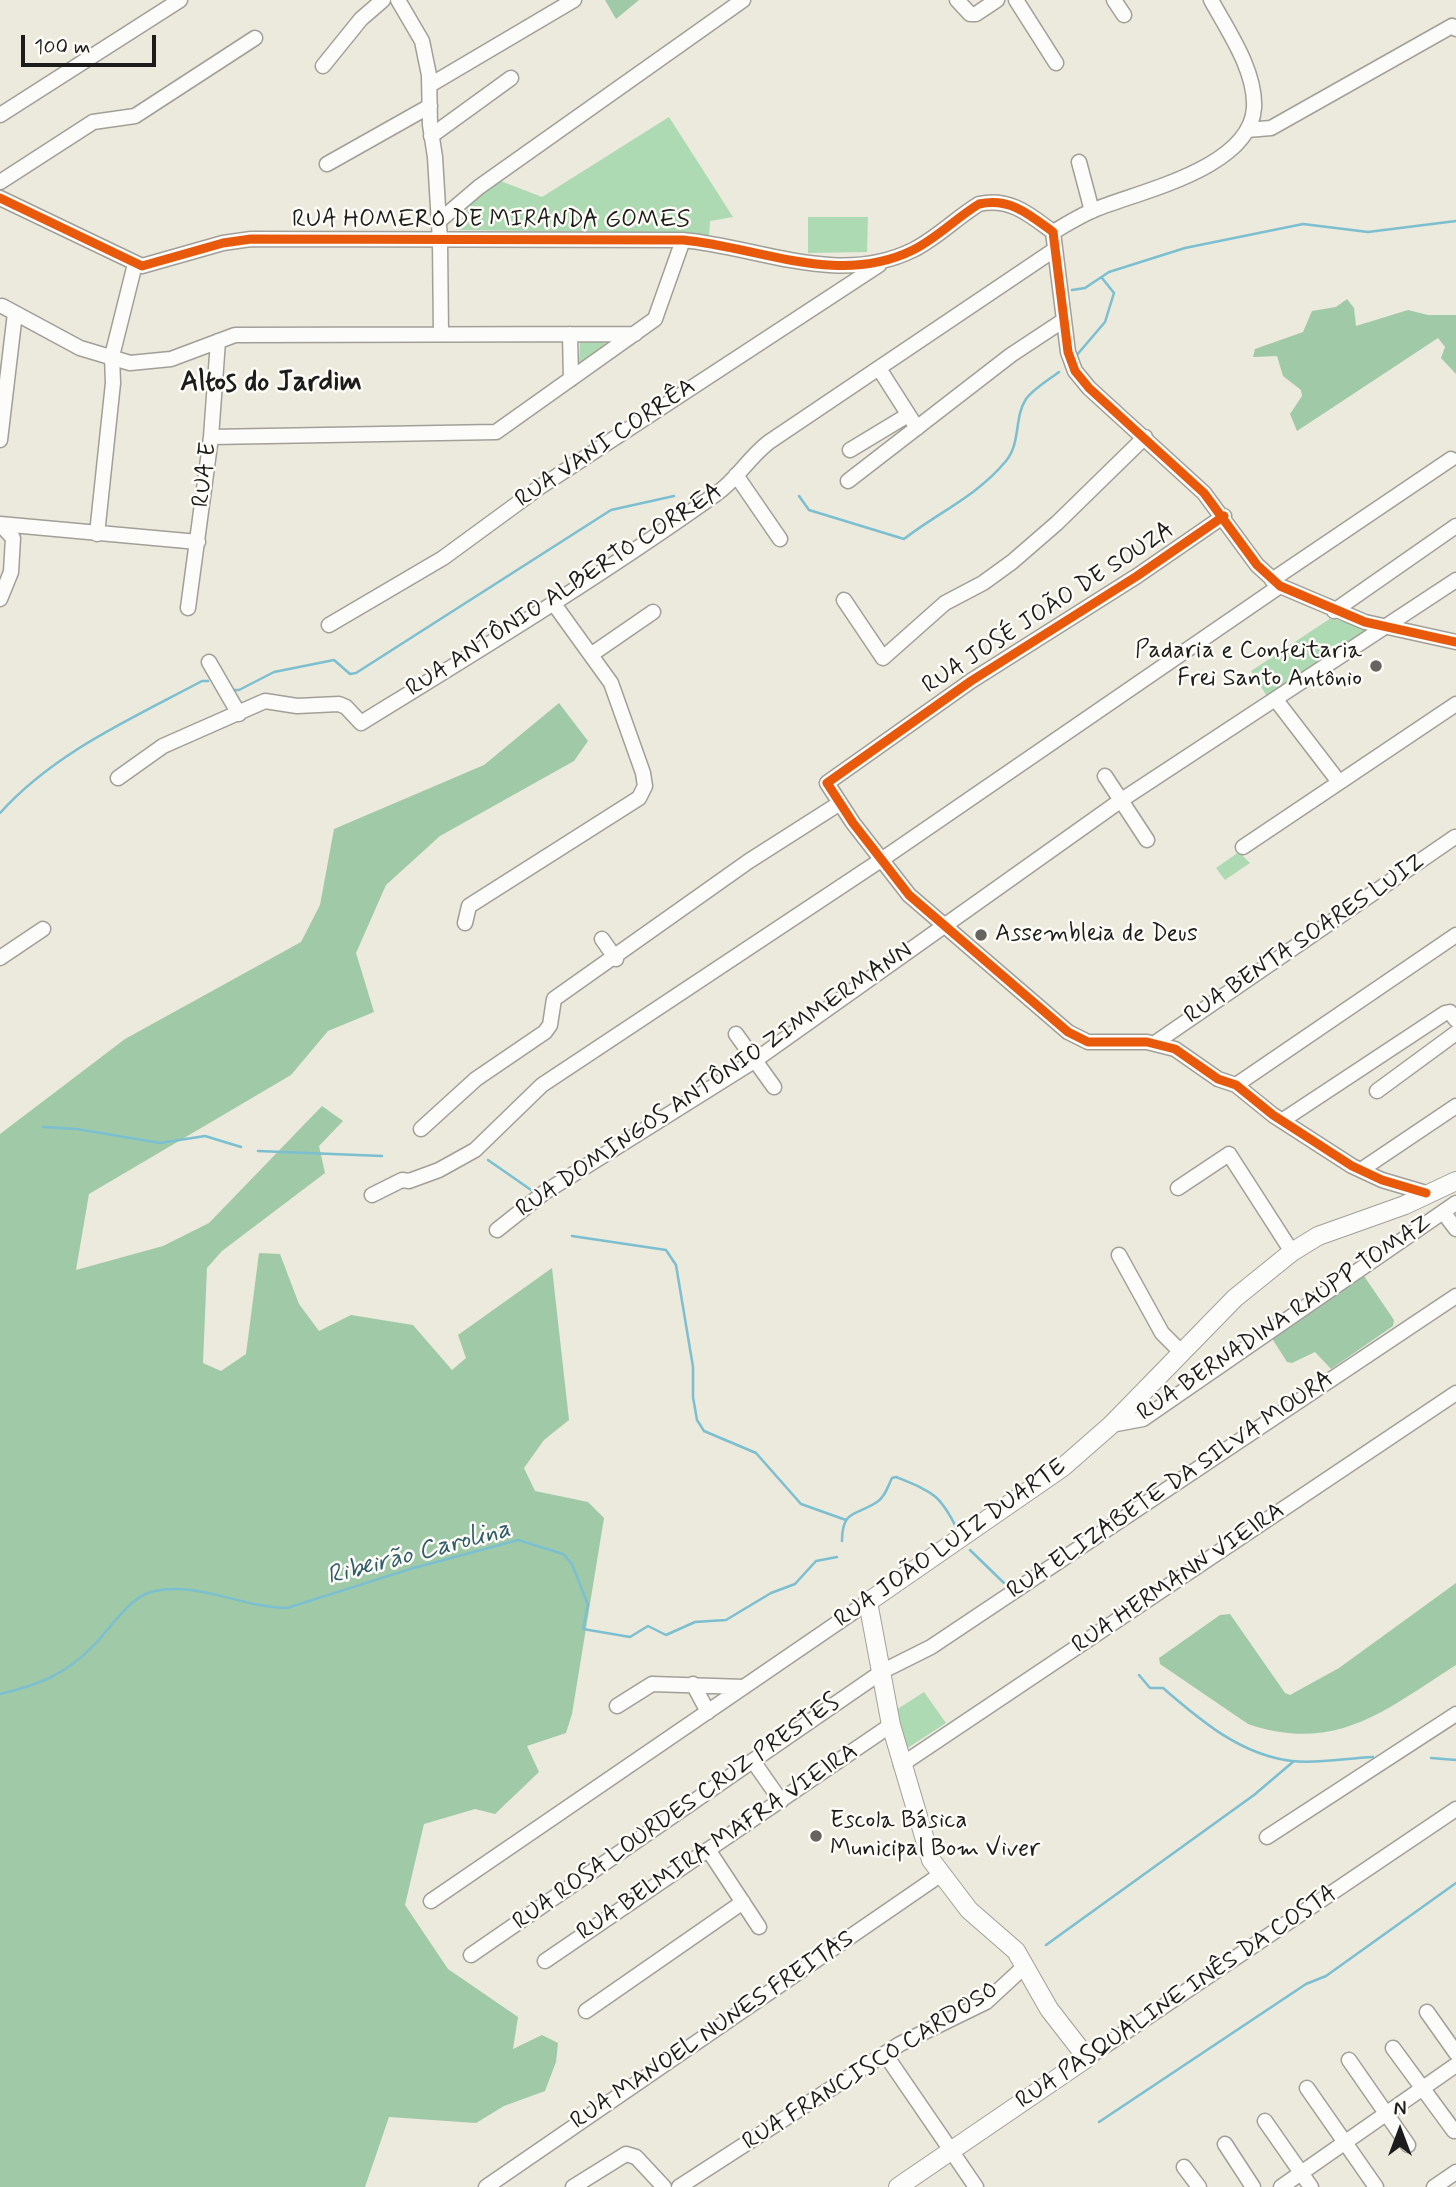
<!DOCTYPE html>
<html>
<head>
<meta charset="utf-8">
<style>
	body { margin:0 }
	#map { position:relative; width:1456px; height:2187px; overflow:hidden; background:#ece9dd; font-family:Mynerve,sans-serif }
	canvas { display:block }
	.north { position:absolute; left:1365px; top:2096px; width:70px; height:70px; -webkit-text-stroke:5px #fdfcf7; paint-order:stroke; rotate:0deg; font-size:19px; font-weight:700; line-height:28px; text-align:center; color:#1c1c1c }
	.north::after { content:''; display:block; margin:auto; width:24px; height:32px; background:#1c1c1c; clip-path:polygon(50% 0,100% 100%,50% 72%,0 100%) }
	.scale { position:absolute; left:21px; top:35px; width:135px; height:32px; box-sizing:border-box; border:4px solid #1c1c1c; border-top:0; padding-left:9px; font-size:21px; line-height:24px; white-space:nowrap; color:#1c1c1c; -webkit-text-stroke:5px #fdfcf7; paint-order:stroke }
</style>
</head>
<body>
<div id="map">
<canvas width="1456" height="2187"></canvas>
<div class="north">N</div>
<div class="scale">100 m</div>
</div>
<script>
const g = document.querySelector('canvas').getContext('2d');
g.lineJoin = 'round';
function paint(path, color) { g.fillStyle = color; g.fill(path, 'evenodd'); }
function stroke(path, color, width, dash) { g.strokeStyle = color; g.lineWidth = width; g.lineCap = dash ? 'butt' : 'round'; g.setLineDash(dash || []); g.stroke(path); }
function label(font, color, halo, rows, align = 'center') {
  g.font = font + ' Mynerve,sans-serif'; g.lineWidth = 5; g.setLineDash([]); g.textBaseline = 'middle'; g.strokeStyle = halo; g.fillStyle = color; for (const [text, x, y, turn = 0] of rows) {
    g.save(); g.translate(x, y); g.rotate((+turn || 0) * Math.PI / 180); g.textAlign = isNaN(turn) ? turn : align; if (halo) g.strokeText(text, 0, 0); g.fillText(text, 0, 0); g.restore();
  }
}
const green = new Path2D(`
	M669,117L733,217L710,221L709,238L683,233L456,230L469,205L498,180L542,197Z
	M808,217H868L867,252L808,253Z
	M604,341L607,346L582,365L579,363L580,342Z
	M1331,618L1371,630L1268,698L1251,671Z
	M1239,852L1250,863L1225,880L1216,868Z
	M924,1692L946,1723L906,1749L896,1710Z`);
const forest = new Path2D(`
	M605,0H639L616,19Z
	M1347,299L1354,308L1356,326L1408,310L1428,315H1456V374L1441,358L1445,347L1438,338L1297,431L1290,414L1302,396L1301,390L1283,376L1277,356L1253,357L1255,349L1303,332L1312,311L1336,307Z
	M559,703L588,741L574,761L440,836L386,885L356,953L374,1012L328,1031L291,1075L89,1194L76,1270L163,1246L209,1223L322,1106L343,1121L319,1146L325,1173L222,1251L207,1268L203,1363L221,1371L246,1354L259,1253L280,1254L299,1304L319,1331L351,1315L413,1325L452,1370L466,1358L458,1335L552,1268L569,1420L544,1440L524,1468L535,1491L588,1502L604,1518L572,1714L566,1733L527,1746L539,1772L495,1814L475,1809L424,1824L405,1905L448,1969L518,2017L513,2049L542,2035L558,2043L556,2062L545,2091L504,2106L476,2123L389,2117L365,2187H0V1134L125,1039L301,942L320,905L334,829L484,765Z
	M1359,1274L1364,1276L1394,1320L1393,1326L1331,1369L1315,1352L1292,1363L1287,1362L1273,1340L1274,1333Z
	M1456,1583V1665C1385,1710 1337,1754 1248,1724L1160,1664L1159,1658L1220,1615L1230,1614L1285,1693L1290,1695L1339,1668Z`);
const stream = new Path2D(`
	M1072,290L1085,288L1109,272L1185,248L1303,224L1368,232L1456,221
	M1076,356L1105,322L1114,293L1102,278
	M799,496L809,510L904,539C939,512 977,496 1006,461C1021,443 1014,417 1026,399C1033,389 1050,379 1059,372
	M231,690H239L274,672L334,660L350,674L356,673L611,510L674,496
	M0,813C55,752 131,719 202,681H208
	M43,1127L77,1129L160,1143L205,1136L241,1147
	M258,1151L382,1156
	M488,1160L534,1192
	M572,1236L666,1250L676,1265L693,1367V1397L697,1420L704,1431L756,1453L801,1504L846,1520
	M842,1541C842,1509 856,1516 877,1502C885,1497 888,1486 892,1478L896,1477C933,1492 940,1494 958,1531
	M970,1550L1004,1583
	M1139,1675L1150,1688H1163C1201,1721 1241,1755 1292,1761C1318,1764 1347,1758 1373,1757
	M0,1694C38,1685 65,1675 93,1646C108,1631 130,1597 151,1592C195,1580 243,1608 287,1608L410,1569L518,1540L563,1554L572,1564L588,1605L583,1629L630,1637L648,1626L666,1635L695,1622L726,1620L771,1593L795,1584L816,1561L837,1557
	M1431,1758L1456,1760
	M1046,1945L1254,1795L1294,1761
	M1099,2122L1306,1984L1326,1976L1456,1883`);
const minor = new Path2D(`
	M398,0L422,41L429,75L430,125L435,157L440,241L441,334
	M957,0L970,14H976L997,0
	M1016,0L1056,63
	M1114,0L1124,15
	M323,66L361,19L383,0
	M430,85L574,0
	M0,115L180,0
	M1247,130L1271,128L1452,26L1456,29
	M431,136L511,78
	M1079,162L1092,211
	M327,164L430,106
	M0,182L93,122L135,116L255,38
	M0,198L142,266L223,243L251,239L683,240C759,247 838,287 913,250C937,238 956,218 979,204C1010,197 1030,215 1053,232L1068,352L1075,371L1089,388L1204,493L1257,565L1280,586L1365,622L1456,642
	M439,221L479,187L743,0
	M1053,232C1067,224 1081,215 1096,209C1141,191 1250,168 1254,108C1256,71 1228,31 1211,0
	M2,306L80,348L130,363L171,359L235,335L635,334
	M570,334L571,379
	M880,370L917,428
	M211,437L496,432L655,319L683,240
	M0,440L15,313
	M850,450L908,415
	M736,475L780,539
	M848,481L1011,355L1064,320
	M1224,516L1137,576L971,681L827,783L853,823L909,895L1068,1032L1088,1042H1147L1175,1049L1218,1079L1236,1085L1273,1115L1352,1166L1382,1180L1426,1193
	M0,524L198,542
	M0,524L13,538L11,572L0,599
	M97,534L113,383L112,356L135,264
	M1272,580L1451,459
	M844,600L883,658L945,603L983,583L1012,562L1057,523L1145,437
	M188,608L211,437L218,341
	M1334,611L1456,526
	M329,625L443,558L540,487L879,265
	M592,654L653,612
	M209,662L239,714
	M1276,700L1339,782
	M1105,776L1147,840
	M118,778L163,746L265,701L297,706L339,704L346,707L361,723C481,649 601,576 716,494C737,480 747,459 769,442L1054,250
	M1243,847L1456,704
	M465,923L469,906L639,798L645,786L643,773L611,683L554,604
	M602,939L616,959
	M0,958L43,929
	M736,1034L774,1087
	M1155,1043L1455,837
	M1236,1085L1456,935
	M1377,1091L1456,1033
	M1283,1120L1445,1013L1450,1012L1456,1020
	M421,1129L476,1079L545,1032L550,1025L554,999L749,861L840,803
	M1361,1170L1456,1106
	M1178,1188L1229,1154L1292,1252
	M372,1195L402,1180L409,1181L439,1170L475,1150L542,1085L881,860L1280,586
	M1443,1212L1456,1229
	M497,1230L545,1192L754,1061L1120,801L1456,580
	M1119,1255L1162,1333L1182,1353
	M1111,1425L1143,1419L1456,1203
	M693,1684L708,1712
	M617,1706L652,1684L744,1687
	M753,1761L781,1801
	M901,1765L1456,1393
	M1267,1837L1456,1714
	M709,1851L759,1927
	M431,1901L868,1602
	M471,1955L883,1671L931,1647L1456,1296
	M545,1961L891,1725
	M586,2011L743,1902
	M1427,2012L1456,2053
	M1393,2048L1454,2131
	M885,2054L976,2187
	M1087,2058L1456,1809
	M1349,2060L1408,2145
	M1307,2088L1376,2187
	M1265,2121L1311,2187
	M1225,2144L1253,2187
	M1184,2167L1199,2187
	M486,2187L940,1875
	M573,2187L626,2154L636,2157L664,2187
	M679,2187L900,2044L986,2002L1025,1966
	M1281,2187L1456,2065
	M1434,2187L1456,2172`);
const major = new Path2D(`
	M898,2187L1087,2058L1049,2009L1016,1951L969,1910L931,1860L891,1725L868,1602L1063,1467L1111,1425L1235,1298L1292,1252L1318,1236L1405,1205L1456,1181`);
const cycleway = new Path2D(`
	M0,198L142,266L223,243L251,239L683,240C759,247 838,287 913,250C937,238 956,218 979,204C1010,197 1030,215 1053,232L1068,352L1075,371L1089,388L1204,493L1257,565L1280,586L1365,622L1456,642
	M1224,516L1137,576L971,681L827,783L853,823L909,895L1068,1032L1088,1042H1147L1175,1049L1218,1079L1236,1085L1273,1115L1352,1166L1382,1180L1426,1193`);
const markers = [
	[1376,666,7,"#656460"],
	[981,935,7,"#656460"],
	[816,1836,7,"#656460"]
];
const streetNames = [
	["RUA HOMERO DE MIRANDA GOMES",491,221],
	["RUA VANI CORRÊA",606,444,-34],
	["RUA E",206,475,-83],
	["RUA ANTÔNIO ALBERTO CORREA",565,591,-33],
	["RUA JOSÉ JOÃO DE SOUZA",1049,609,-33],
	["RUA BENTA SOARES LUIZ",1305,940,-34],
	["RUA DOMINGOS ANTÔNIO ZIMMERMANN",715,1081,-34],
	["RUA BERNADINA RAUPP TOMAZ",1285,1319,-34],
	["RUA ELIZABETE DA SILVA MOURA",1171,1486,-34],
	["RUA JOÃO LUIZ DUARTE",951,1544,-35],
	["RUA HERMANN VIEIRA",1179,1579,-34],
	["RUA ROSA LOURDES CRUZ PRESTES",677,1813,-35],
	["RUA BELMIRA MAFRA VIEIRA",718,1843,-34],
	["RUA PASQUALINE INÊS DA COSTA",1177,1998,-34],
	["RUA MANOEL NUNES FREITAS",713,2031,-34],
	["RUA FRANCISCO CARDOSO",871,2067,-32]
];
const poiNames = [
	["Padaria e Confeitaria",1362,652,"right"],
	["Frei Santo Antônio",1362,680,"right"],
	["Assembleia de Deus",995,935],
	["Escola Básica",830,1822],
	["Municipal Bom Viver",830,1850]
];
const waterNames = [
	["Ribeirão Carolina",419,1554,-15]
];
const quarterNames = [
	["Altos do Jardim",271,384]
];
paint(green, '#addab3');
paint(forest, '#a0caa7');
stroke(stream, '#7bbfd0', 2.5);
stroke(minor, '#a19f98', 17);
stroke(major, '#a19f98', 20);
stroke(minor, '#fcfcfa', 14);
stroke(major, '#fcfcfa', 18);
stroke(cycleway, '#e8590c', 9);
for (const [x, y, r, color] of markers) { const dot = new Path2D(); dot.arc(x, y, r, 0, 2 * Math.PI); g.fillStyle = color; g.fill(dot); stroke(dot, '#fdfcf7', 2.5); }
label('24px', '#1c1c1c', '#fdfcf7', streetNames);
label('24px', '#1c1c1c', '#fdfcf7', poiNames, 'left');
label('italic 26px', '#315d6a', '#fdfcf7', waterNames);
label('bold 28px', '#1c1c1c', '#fdfcf7', quarterNames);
</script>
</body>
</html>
